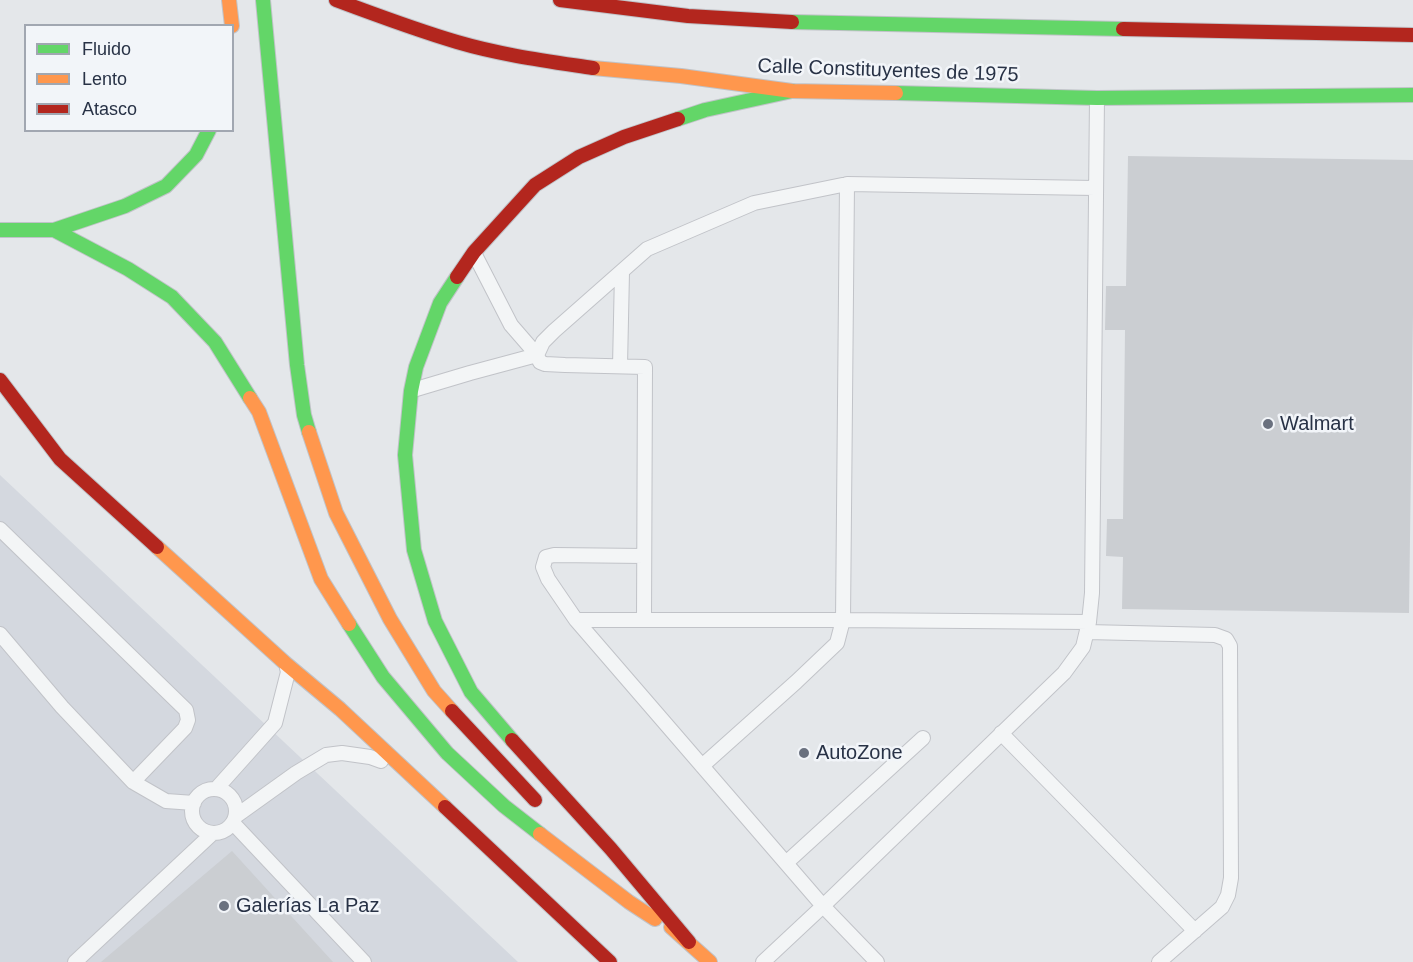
<!DOCTYPE html>
<html>
<head>
<meta charset="utf-8">
<style>
	body { margin:0 }
	#map { position:relative; width:1413px; height:962px; overflow:hidden; background:#e4e7ea; font-family:Helvetica,sans-serif }
	canvas { display:block }
	.legend { position:absolute; left:24px; top:24px; width:210px; height:108px; box-sizing:border-box; background:#f2f5f9; border:2px solid #a1a7b1; margin:0; padding:8px 10px; list-style:none; font-size:18px; color:#283246 }
	.legend li { display:flex; align-items:center; gap:12px; height:30px }
	.legend b { width:30px; border:2px solid #a1a7b1 }
</style>
</head>
<body>
<div id="map">
<canvas width="1413" height="962"></canvas>
<ul class="legend">
<li><b style="height:8px;background:#63d668"></b>Fluido</li>
<li><b style="height:8px;background:#ff974d"></b>Lento</li>
<li><b style="height:8px;background:#b3261e"></b>Atasco</li>
</ul>
</div>
<script>
const g = document.querySelector('canvas').getContext('2d');
g.lineJoin = 'round';
function paint(path, color) { g.fillStyle = color; g.fill(path, 'evenodd'); }
function stroke(path, color, width, dash) { g.strokeStyle = color; g.lineWidth = width; g.lineCap = dash ? 'butt' : 'round'; g.setLineDash(dash || []); g.stroke(path); }
function label(font, color, halo, rows, align = 'center') {
  g.font = font + ' Helvetica,sans-serif'; g.lineWidth = 5; g.setLineDash([]); g.textBaseline = 'middle'; g.strokeStyle = halo; g.fillStyle = color; for (const [text, x, y, turn = 0] of rows) {
    g.save(); g.translate(x, y); g.rotate((+turn || 0) * Math.PI / 180); g.textAlign = isNaN(turn) ? turn : align; if (halo) g.strokeText(text, 0, 0); g.fillText(text, 0, 0); g.restore();
  }
}
const built = new Path2D(`
	M0,475L518,962H0Z`);
const building = new Path2D(`
	M1128,156L1413,160V314L1409,613L1122,609L1123,557L1106,556L1107,519H1123L1125,330H1105L1106,286H1126Z
	M232,851L333,962H101Z`);
const lane = new Path2D(`
	M620,366L622,272
	M413,390L470,373L537,355L511,325L475,255
	M0,529L186,710L188,720L185,728L133,782
	M644,556L554,555L546,557L543,567L548,579L576,620L823,906L877,962
	M644,619L645,367L565,365L545,364L540,362L537,355L543,342L554,331L647,249L754,203L847,184L1095,188
	M576,620H843L1089,622
	M1087,632L1215,635L1226,639L1230,646L1231,878L1228,895L1222,907L1159,962
	M0,634L62,707L133,782L166,801L194,803
	M1001,733L1195,931
	M702,766L796,682L837,643L843,620L847,184
	M216,789L275,723L288,672L287,668
	M192 811a22 22 0 1 1 44 0a22 22 0 1 1-44 0Z
	M236,816L296,773L326,755L342,753L370,757L381,761
	M233,823L364,962
	M786,863L923,738
	M75,962L213,833
	M763,962L823,906L1064,673L1083,647L1089,622L1092,593L1097,98`);
const fast = new Path2D(`
	M263,0L297,365L304,415L309,432
	M792,22L1123,29
	M896,93L1097,98L1413,95
	M678,119L705,110L792,91
	M0,230H54L125,206L166,186L196,155L209,130
	M54,230L128,269L172,297L215,342L250,398
	M457,277L440,303L416,367L411,391L405,455L414,550L435,621L471,692L512,740
	M349,624L383,677L447,753L504,806L540,834`);
const slow = new Path2D(`
	M229,0L232,26
	M593,68L681,76L792,91L896,93
	M250,398L259,412L321,579L349,624
	M309,432L336,513L390,619L434,691L452,711
	M157,547L285,663L340,709L445,807
	M540,834L629,902L655,919
	M671,927L710,962`);
const jam = new Path2D(`
	M336,0C376,15 416,30 457,42C501,55 547,61 593,68
	M560,0L688,16L792,22
	M1123,29L1413,35
	M457,277L474,252L535,185L579,157L624,137L678,119
	M0,380L60,459L157,547
	M452,711L535,800
	M512,740L611,849L689,942
	M445,807L610,962`);
const markers = [
	[1268,424,6,"#6a717f"],
	[804,753,6,"#6a717f"],
	[224,906,6,"#6a717f"]
];
const streetNames = [
	["Calle Constituyentes de 1975",888,71,2]
];
const poiNames = [
	["Walmart",1280,424],
	["AutoZone",816,753],
	["Galerías La Paz",236,906]
];
paint(built, '#d4d8df');
paint(building, '#cbced2');
stroke(lane, '#c1c3c8', 16);
stroke(fast, '#c0c3c8', 16);
stroke(slow, '#c0c3c8', 16);
stroke(jam, '#c0c3c8', 16);
stroke(lane, '#f3f5f6', 14);
stroke(fast, '#63d668', 14);
stroke(slow, '#ff974d', 14);
stroke(jam, '#b3261e', 14);
for (const [x, y, r, color] of markers) { const dot = new Path2D(); dot.arc(x, y, r, 0, 2 * Math.PI); g.fillStyle = color; g.fill(dot); stroke(dot, '#f2f5f9', 2); }
label('20px', '#283246', '#f2f5f9', streetNames);
label('20px', '#283246', '#f2f5f9', poiNames, 'left');
</script>
</body>
</html>
